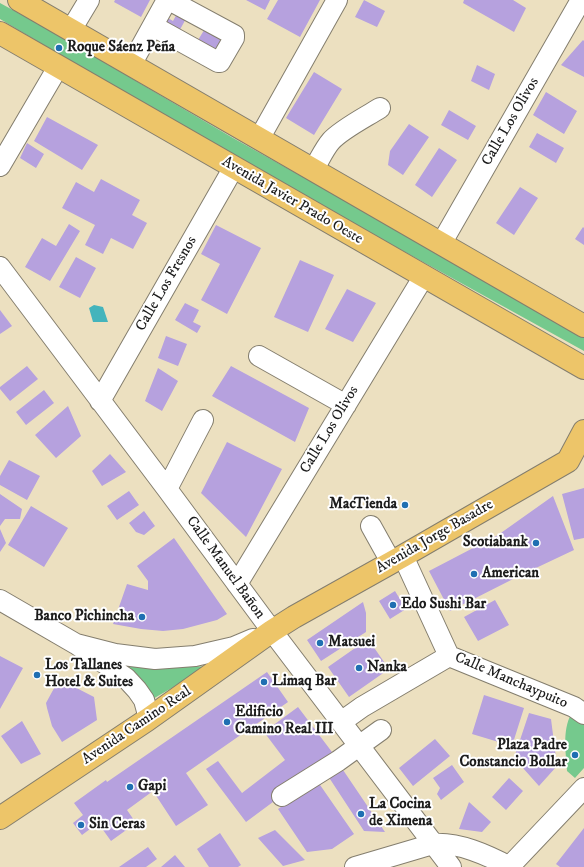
<!DOCTYPE html>
<html>
<head>
<meta charset="utf-8">
<style>
	body { margin:0 }
	canvas { display:block; background:#ece0c0 }
</style>
</head>
<body>
<canvas width="584" height="867"></canvas>
<script>
const g = document.querySelector('canvas').getContext('2d');
g.lineJoin = 'round';
function paint(path, color) { g.fillStyle = color; g.fill(path, 'evenodd'); }
function stroke(path, color, width, dash) { g.strokeStyle = color; g.lineWidth = width; g.lineCap = dash ? 'butt' : 'round'; g.setLineDash(dash || []); g.stroke(path); }
function label(font, color, halo, rows, align = 'center') {
  g.font = font + ' "IM FELL DW Pica",serif'; g.lineWidth = 4; g.setLineDash([]); g.textBaseline = 'middle'; g.strokeStyle = halo; g.fillStyle = color; for (const [text, x, y, turn = 0] of rows) {
    g.save(); g.translate(x, y); g.rotate((+turn || 0) * Math.PI / 180); g.textAlign = isNaN(turn) ? turn : align; if (halo) g.strokeText(text, 0, 0); g.fillText(text, 0, 0); g.restore();
  }
}
const green = new Path2D(`
	M0,3L51,31L233,138L584,334V351L226,153L0,19Z
	M109,660L208,667L151,700Z
	M571,714L584,723V768L575,778L567,771C566,752 562,732 571,714Z`);
const water = new Path2D(`
	M94,305L103,307L108,322H93L89,308Z`);
const building = new Path2D(`
	M115,0H150L141,17L114,2Z
	M246,0H270L265,10Z
	M278,0H320L300,37L267,19Z
	M364,0L385,11L377,27L355,17Z
	M464,0H513L526,8L514,32L463,3Z
	M179,10L188,15L177,35L159,25L172,12L168,18L173,21Z
	M206,27L226,37L215,58L195,45Z
	M583,40L584,41V77L561,65Z
	M477,65L495,74L489,90L471,81Z
	M314,72L342,89L314,135L286,118Z
	M546,92L577,111L564,134L533,115Z
	M449,110L476,126L468,140L441,125Z
	M47,117L98,145L82,170L34,141Z
	M409,124L429,137L403,175L388,165L390,151Z
	M537,133L564,148L556,163L529,147Z
	M27,143L44,154L36,168L20,158Z
	M439,148L457,160L432,197L415,185Z
	M101,179L140,200L132,215L147,223L133,249L111,238L103,254L85,245L95,225L62,208L76,182L94,192Z
	M520,187L538,198L514,235L496,223Z
	M69,224L80,231L50,281L25,267L42,238L56,246Z
	M216,225L261,248L227,314L201,300L220,264L201,254Z
	M583,227L584,228V245L575,239Z
	M76,257L96,268L80,298L59,287Z
	M300,260L334,275L308,332L274,317Z
	M347,289L376,303L353,342L325,329Z
	M185,303L199,310L193,322L201,326L197,333L175,320Z
	M0,310L12,326L0,334Z
	M166,336L187,344L178,366L158,358Z
	M27,366L38,379L10,401L0,389V387Z
	M231,366L309,408L295,442L212,396Z
	M158,368L178,381L162,411L145,401Z
	M44,390L54,403L26,425L16,412Z
	M68,406L81,436L56,458L35,435Z
	M227,442L282,469L246,537L201,493Z
	M110,454L126,472L102,486L92,471Z
	M9,460L40,476L27,500L0,485V476Z
	M584,488V538L574,540L562,494Z
	M129,491L139,505L117,520L107,506Z
	M0,494L22,509L20,519H5L0,526Z
	M553,496L574,550L519,576L450,611L429,571L498,535Z
	M31,506L68,528L44,567L8,545Z
	M144,511L155,526L144,535L136,532L129,523Z
	M0,529L6,543L0,552Z
	M174,538L227,614L217,620L183,629L163,631L141,629L113,624L127,584L148,590V581L137,566Z
	M395,591L406,609L390,619L379,601Z
	M495,600L509,625L478,641L464,617Z
	M363,602L366,613V632L321,661L307,640Z
	M368,639L389,669L349,697L328,667Z
	M0,656L23,668L0,709Z
	M267,672L288,702L186,773L208,805L176,826L153,791L127,810L136,823L111,841L98,823L82,835L73,823L83,815L74,803L106,780L107,782Z
	M59,679L94,697L97,720L62,742L52,726L47,708L46,703Z
	M484,695L524,708L512,746L472,734Z
	M298,707L335,756L246,822L206,769L218,761L242,793L285,760L264,732Z
	M529,713L551,719L557,766L539,786L514,758Z
	M22,721L41,754L21,764L1,736Z
	M435,739L450,756L413,786L399,768Z
	M452,765L464,782L441,800L437,794L440,788L433,778Z
	M341,767L385,832L364,831L328,776Z
	M509,778L523,791L506,810L492,797Z
	M318,782L354,834L332,849L307,852L278,809Z
	M469,802L491,822L482,832L459,829Z
	M584,828V867H560L556,864Z
	M275,830L305,860L283,866L258,838Z
	M220,833L241,865L238,867H209L197,849Z
	M148,847L157,859L146,867H119Z
	M175,855L185,867H161Z`);
const minor = new Path2D(`
	M153,26L218,62H220L234,38V35L169,0
	M71,30L89,0
	M131,65L167,0
	M259,139L337,0
	M0,166L58,67
	M313,170C319,161 324,149 331,141C342,129 366,117 380,108
	M441,244L581,0
	M0,267L167,489L272,631L451,867
	M259,356L346,405
	M100,401L234,167
	M167,489L203,420
	M371,526L391,562
	M403,556L449,656L574,707L584,714
	M237,584L424,276
	M0,600L76,644L126,678L137,690L144,700L147,711V720
	M76,644L115,654L155,659L195,656L234,647L253,639
	M341,722L362,707L449,656
	M282,796L338,761L381,730
	M355,867L433,844C459,842 487,855 510,867
	M509,867L584,788`);
const major = new Path2D(`
	M19,0L584,326
	M0,33L584,368
	M0,818L147,720L272,631L294,617L403,556L568,461L584,431`);
const markers = [
	[59,48,4,"#1f6fb2"],
	[405,505,4,"#1f6fb2"],
	[536,543,4,"#1f6fb2"],
	[474,574,4,"#1f6fb2"],
	[393,605,4,"#1f6fb2"],
	[142,617,4,"#1f6fb2"],
	[320,643,4,"#1f6fb2"],
	[359,668,4,"#1f6fb2"],
	[37,675,4,"#1f6fb2"],
	[264,682,4,"#1f6fb2"],
	[227,722,4,"#1f6fb2"],
	[575,755,4,"#1f6fb2"],
	[130,787,4,"#1f6fb2"],
	[361,814,4,"#1f6fb2"],
	[81,825,4,"#1f6fb2"]
];
const poiNames = [
	["Roque Sáenz Peña",67,48],
	["MacTienda",397,505,"right"],
	["Scotiabank",528,543,"right"],
	["American",482,574],
	["Edo Sushi Bar",401,605],
	["Banco Pichincha",134,617,"right"],
	["Matsuei",328,643],
	["Los Tallanes",45,666],
	["Hotel & Suites",45,683],
	["Nanka",367,668],
	["Limaq Bar",272,682],
	["Edificio",235,713],
	["Camino Real III",235,730],
	["Plaza Padre",567,746,"right"],
	["Constancio Bollar",567,763,"right"],
	["Gapi",138,787],
	["La Cocina",369,805],
	["de Ximena",369,822],
	["Sin Ceras",89,825]
];
const streetNames = [
	["Calle Los Olivos",511,122,-60],
	["Avenida Javier Prado Oeste",292,201,30],
	["Calle Los Fresnos",167,284,-60],
	["Calle Los Olivos",330,430,-59],
	["Avenida Jorge Basadre",435,537,-30],
	["Calle Manuel Bañon",225,568,54],
	["Calle Manchaypuito",511,681,23],
	["Avenida Camino Real",137,726,-34]
];
paint(green, '#75c98d');
paint(water, '#44b4bc');
paint(building, '#b6a1de');
stroke(minor, '#847e6e', 22);
stroke(major, '#847e6e', 24);
stroke(minor, '#fff', 20);
stroke(major, '#edc569', 22);
for (const [x, y, r, color] of markers) { const dot = new Path2D(); dot.arc(x, y, r, 0, 2 * Math.PI); g.fillStyle = color; g.fill(dot); stroke(dot, '#fff', 1.5); }
label('bold 15px', '#1c1c1c', '#fff', poiNames, 'left');
label('15px', '#1c1c1c', '#fff', streetNames);
</script>
</body>
</html>
